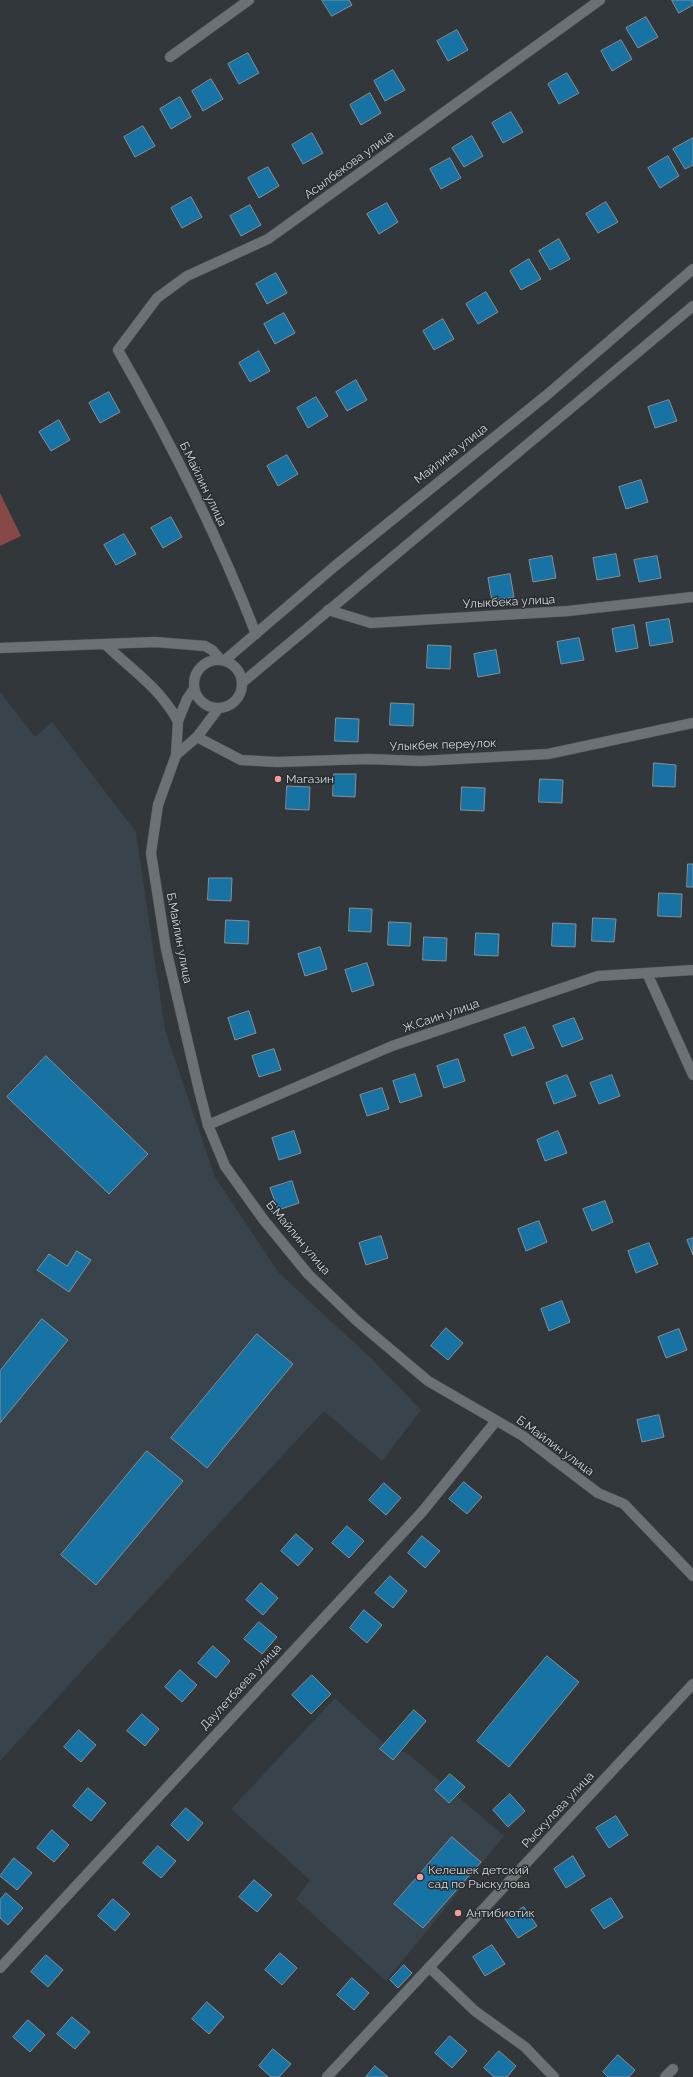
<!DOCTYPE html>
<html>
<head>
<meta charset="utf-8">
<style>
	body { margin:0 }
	canvas { display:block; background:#31373b }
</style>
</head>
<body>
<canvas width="693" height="2077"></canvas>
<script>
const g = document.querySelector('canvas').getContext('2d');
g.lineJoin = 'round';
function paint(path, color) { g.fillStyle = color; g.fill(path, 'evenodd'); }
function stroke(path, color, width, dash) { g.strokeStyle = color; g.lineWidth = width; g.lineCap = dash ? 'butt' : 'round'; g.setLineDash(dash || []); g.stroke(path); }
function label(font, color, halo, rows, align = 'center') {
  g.font = font + ' Raleway,sans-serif'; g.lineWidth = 3; g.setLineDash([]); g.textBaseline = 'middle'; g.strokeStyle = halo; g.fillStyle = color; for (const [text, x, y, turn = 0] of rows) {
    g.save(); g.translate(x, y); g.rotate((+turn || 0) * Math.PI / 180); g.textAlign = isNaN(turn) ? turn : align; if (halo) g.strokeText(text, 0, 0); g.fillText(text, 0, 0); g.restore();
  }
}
const built = new Path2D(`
	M0,692L35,737L52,722L136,832L165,1030L215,1177L279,1273L372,1359L421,1410L382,1461L324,1411L86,1666L0,1761Z
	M335,1698L393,1752H406L504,1836L386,1981L296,1899L310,1880L231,1809Z`);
const green = new Path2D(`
	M0,493L21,536L0,546Z`);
const building = new Path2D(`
	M322,0H349L352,5L332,16Z
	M672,0H693V5L679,13Z
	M646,17L658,37L638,48L626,28Z
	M457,30L468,50L448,61L437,41Z
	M621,40L632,59L612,71L601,51Z
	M248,53L259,73L239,84L228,64Z
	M393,70L405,90L385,101L374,81Z
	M567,73L579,93L559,104L548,84Z
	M211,79L223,99L203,111L192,91Z
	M370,93L381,113L361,125L350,105Z
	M180,97L191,117L171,129L160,109Z
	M511,112L523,132L503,143L492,123Z
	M143,126L155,146L135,157L124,137Z
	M312,133L323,153L303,164L292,145Z
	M472,136L483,156L464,167L452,148Z
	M693,138V165L685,169L673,149Z
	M668,156L679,176L660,188L648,168Z
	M450,158L461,178L441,189L430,169Z
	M268,167L279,186L259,198L248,178Z
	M191,197L202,217L182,228L171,208Z
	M606,202L618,222L598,233L586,214Z
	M387,203L398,222L379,234L367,214Z
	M250,205L261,225L241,236L230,216Z
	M559,239L570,259L550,270L539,251Z
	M529,259L541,279L521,290L510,271Z
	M276,273L287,293L267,304L256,284Z
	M486,292L498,312L478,324L466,304Z
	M284,313L295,333L275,344L264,324Z
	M443,319L454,339L434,350L423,331Z
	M259,351L270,371L250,382L239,363Z
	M356,380L367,400L347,411L336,392Z
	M109,392L120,412L100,423L89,403Z
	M316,397L328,416L308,428L297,408Z
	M669,400L677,421L655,428L648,407Z
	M59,420L70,440L51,451L39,432Z
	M287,455L298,474L278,486L267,466Z
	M641,480L648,502L626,509L619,487Z
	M171,517L182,537L163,548L151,528Z
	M124,534L136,554L116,565L104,545Z
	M616,554L620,576L597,580L593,558Z
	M552,556L556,578L533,582L529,560Z
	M657,556L661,578L639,582L634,560Z
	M510,574L514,597L492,601L488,578Z
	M669,619L673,642L650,646L646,623Z
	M634,625L638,648L616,652L612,629Z
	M579,638L584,660L561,664L557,642Z
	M428,645L451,646L450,669L427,668Z
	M496,650L500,673L478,677L474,654Z
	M391,703L414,704L413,726L390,725Z
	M336,718L359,719L358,742L335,741Z
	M654,763L676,765L675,787L653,786Z
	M334,774H356L355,797L333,796Z
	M540,779L563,780L562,803L539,802Z
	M287,786L310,787L309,810L286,809Z
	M462,787L485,788L484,811L461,810Z
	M688,864H693V887H687Z
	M209,878H232L231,901L208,900Z
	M659,893L682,894L681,917L658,916Z
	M350,908L372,909L371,932L349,931Z
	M593,918L616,919L614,942L592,941Z
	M226,920L249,921L248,944L225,943Z
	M389,922L411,923L410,946L388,945Z
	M553,923L576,924L575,947L552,946Z
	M476,933L499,934L498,956L475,955Z
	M424,937L447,938L446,961L423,960Z
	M320,947L327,969L305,976L298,954Z
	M367,963L374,985L352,992L345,970Z
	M249,1011L256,1033L235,1040L228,1018Z
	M574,1018L583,1039L562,1047L553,1026Z
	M525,1027L534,1048L512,1056L504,1035Z
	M274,1049L281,1070L259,1077L252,1056Z
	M46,1056L148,1154L109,1194L7,1097Z
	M458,1059L465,1081L444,1088L437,1066Z
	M415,1074L422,1096L400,1103L393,1081Z
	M567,1075L576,1096L554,1104L546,1083Z
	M612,1075L620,1096L599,1104L590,1083Z
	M382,1088L389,1109L367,1116L360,1095Z
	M294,1131L301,1153L279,1160L272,1138Z
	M558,1131L567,1153L545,1161L537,1140Z
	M292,1181L299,1203L278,1210L270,1188Z
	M605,1201L613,1222L592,1231L583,1209Z
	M539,1221L547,1242L526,1251L518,1229Z
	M381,1236L388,1258L366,1265L359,1243Z
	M693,1238V1255L687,1240Z
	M649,1243L658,1264L636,1273L628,1251Z
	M77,1251L91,1260L69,1292L37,1270L49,1254L67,1266Z
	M562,1301L570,1322L549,1331L541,1309Z
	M42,1319L68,1340L0,1423V1371Z
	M446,1328L463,1343L448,1360L431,1346Z
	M679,1329L687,1350L666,1358L658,1337Z
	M257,1334L293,1364L207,1468L171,1438Z
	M659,1415L664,1437L642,1442L637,1420Z
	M147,1451L183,1481L96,1585L61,1555Z
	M464,1482L482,1497L467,1514L449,1499Z
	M384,1483L401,1498L386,1515L369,1500Z
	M347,1526L364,1541L349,1558L332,1543Z
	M296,1534L313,1549L298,1566L281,1551Z
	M422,1536L440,1551L425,1568L408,1553Z
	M390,1576L407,1591L393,1608L375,1593Z
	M261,1583L278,1598L263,1615L246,1600Z
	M364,1610L382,1625L367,1643L350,1628Z
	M259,1622L277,1637L262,1654L244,1639Z
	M213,1646L230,1661L216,1678L198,1663Z
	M547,1656L579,1682L509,1767L477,1741Z
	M180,1670L197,1685L182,1702L165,1687Z
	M312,1675L331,1694L311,1714L292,1695Z
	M414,1710L426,1721L393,1760L380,1749Z
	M142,1714L159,1729L145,1746L127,1731Z
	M79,1730L96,1745L81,1762L64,1747Z
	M450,1774L465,1787L449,1803L435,1790Z
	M88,1788L106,1803L91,1821L73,1806Z
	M510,1794L525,1811L508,1827L493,1810Z
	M186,1808L203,1823L188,1841L171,1825Z
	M616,1816L628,1835L609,1848L596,1828Z
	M52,1830L69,1845L54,1862L37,1848Z
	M452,1837L481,1862L423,1928L394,1904Z
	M158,1846L176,1861L161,1878L143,1863Z
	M573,1856L585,1876L566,1888L554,1869Z
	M14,1858L32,1873L17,1890L0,1876Z
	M254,1880L272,1895L257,1912L239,1897Z
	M6,1893L23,1908L8,1925L0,1918V1900Z
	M611,1898L623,1917L604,1929L591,1910Z
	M113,1899L130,1914L115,1931L98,1916Z
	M524,1907L537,1926L518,1938L505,1919Z
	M492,1945L505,1964L485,1976L473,1957Z
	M280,1953L297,1968L282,1985L265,1970Z
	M46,1955L63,1970L48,1987L31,1972Z
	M404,1965L412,1973L398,1988L390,1980Z
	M352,1978L369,1993L354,2010L337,1995Z
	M207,2002L224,2017L209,2034L192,2019Z
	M72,2017L90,2032L75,2049L57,2034Z
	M28,2020L45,2035L30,2052L13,2037Z
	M450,2036L467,2051L452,2068L435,2053Z
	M273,2049L291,2064L279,2077H271L259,2066Z
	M499,2051L516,2066L507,2077H494L484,2068Z
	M618,2055L635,2070L629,2077H608L603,2072Z
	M375,2066L388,2077H366Z`);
const minor = new Path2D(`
	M170,57L249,0
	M328,610L371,623L568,611L693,597
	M256,634C218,536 170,441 118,350L157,298L187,276L268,239L600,0
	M106,645C134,672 158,686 178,721
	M0,648L155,642L205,646L212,650L221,660
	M197,737L241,760L277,762L368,759L421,761L548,754L693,723
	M647,973L693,1075
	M208,1125L392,1046L598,976L693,970
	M429,1967L475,2011L525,2047L554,2077
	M0,1968L422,1512L496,1421
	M327,2077L693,1684
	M665,2077L673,2069`);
const tertiary = new Path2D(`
	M194 684a24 24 0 1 1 48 0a24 24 0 1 1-48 0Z
	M225,660L335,566L548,394L693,269
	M243,682L693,306
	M194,689L187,699L178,721L176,755L158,805L151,853L166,949L199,1090L208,1125L225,1166L263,1219L308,1274L357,1321L428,1381L523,1436L598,1493L624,1504L693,1576
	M176,755L197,737L218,709`);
const markers = [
	[278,779,4,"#f59b9a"],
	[420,1877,4,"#f59b9a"],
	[458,1913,4,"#f59b9a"]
];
const streetNames = [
	["Асылбекова улица",349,165,-36],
	["Майлина улица",451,454,-38],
	["Б.Майлин улица",203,484,64],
	["Улыкбека улица",509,602,-3],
	["Улыкбек переулок",443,745,-2],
	["Б.Майлин улица",179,938,79],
	["Ж.Саин улица",441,1016,-19],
	["Б.Майлин улица",298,1238,50],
	["Б.Майлин улица",555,1446,36],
	["Даулетбаева улица",241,1687,-47],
	["Рыскулова улица",558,1810,-47]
];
const poiNames = [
	["Магазин",286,779],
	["Келешек детский",428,1870],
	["сад по Рыскулова",428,1884],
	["Антибиотик",466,1913]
];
paint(built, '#38434b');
paint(green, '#874848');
paint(building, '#1673a4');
stroke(building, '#888f93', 1);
stroke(minor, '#4e5356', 11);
stroke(tertiary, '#4e5356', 11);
stroke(minor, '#6b7276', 10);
stroke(tertiary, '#6b7276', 10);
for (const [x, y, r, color] of markers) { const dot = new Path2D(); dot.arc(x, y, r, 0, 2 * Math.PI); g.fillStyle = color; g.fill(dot); stroke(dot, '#272d31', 1.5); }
label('12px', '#d7dadd', '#272d31', streetNames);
label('12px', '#d7dadd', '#272d31', poiNames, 'left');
</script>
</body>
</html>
